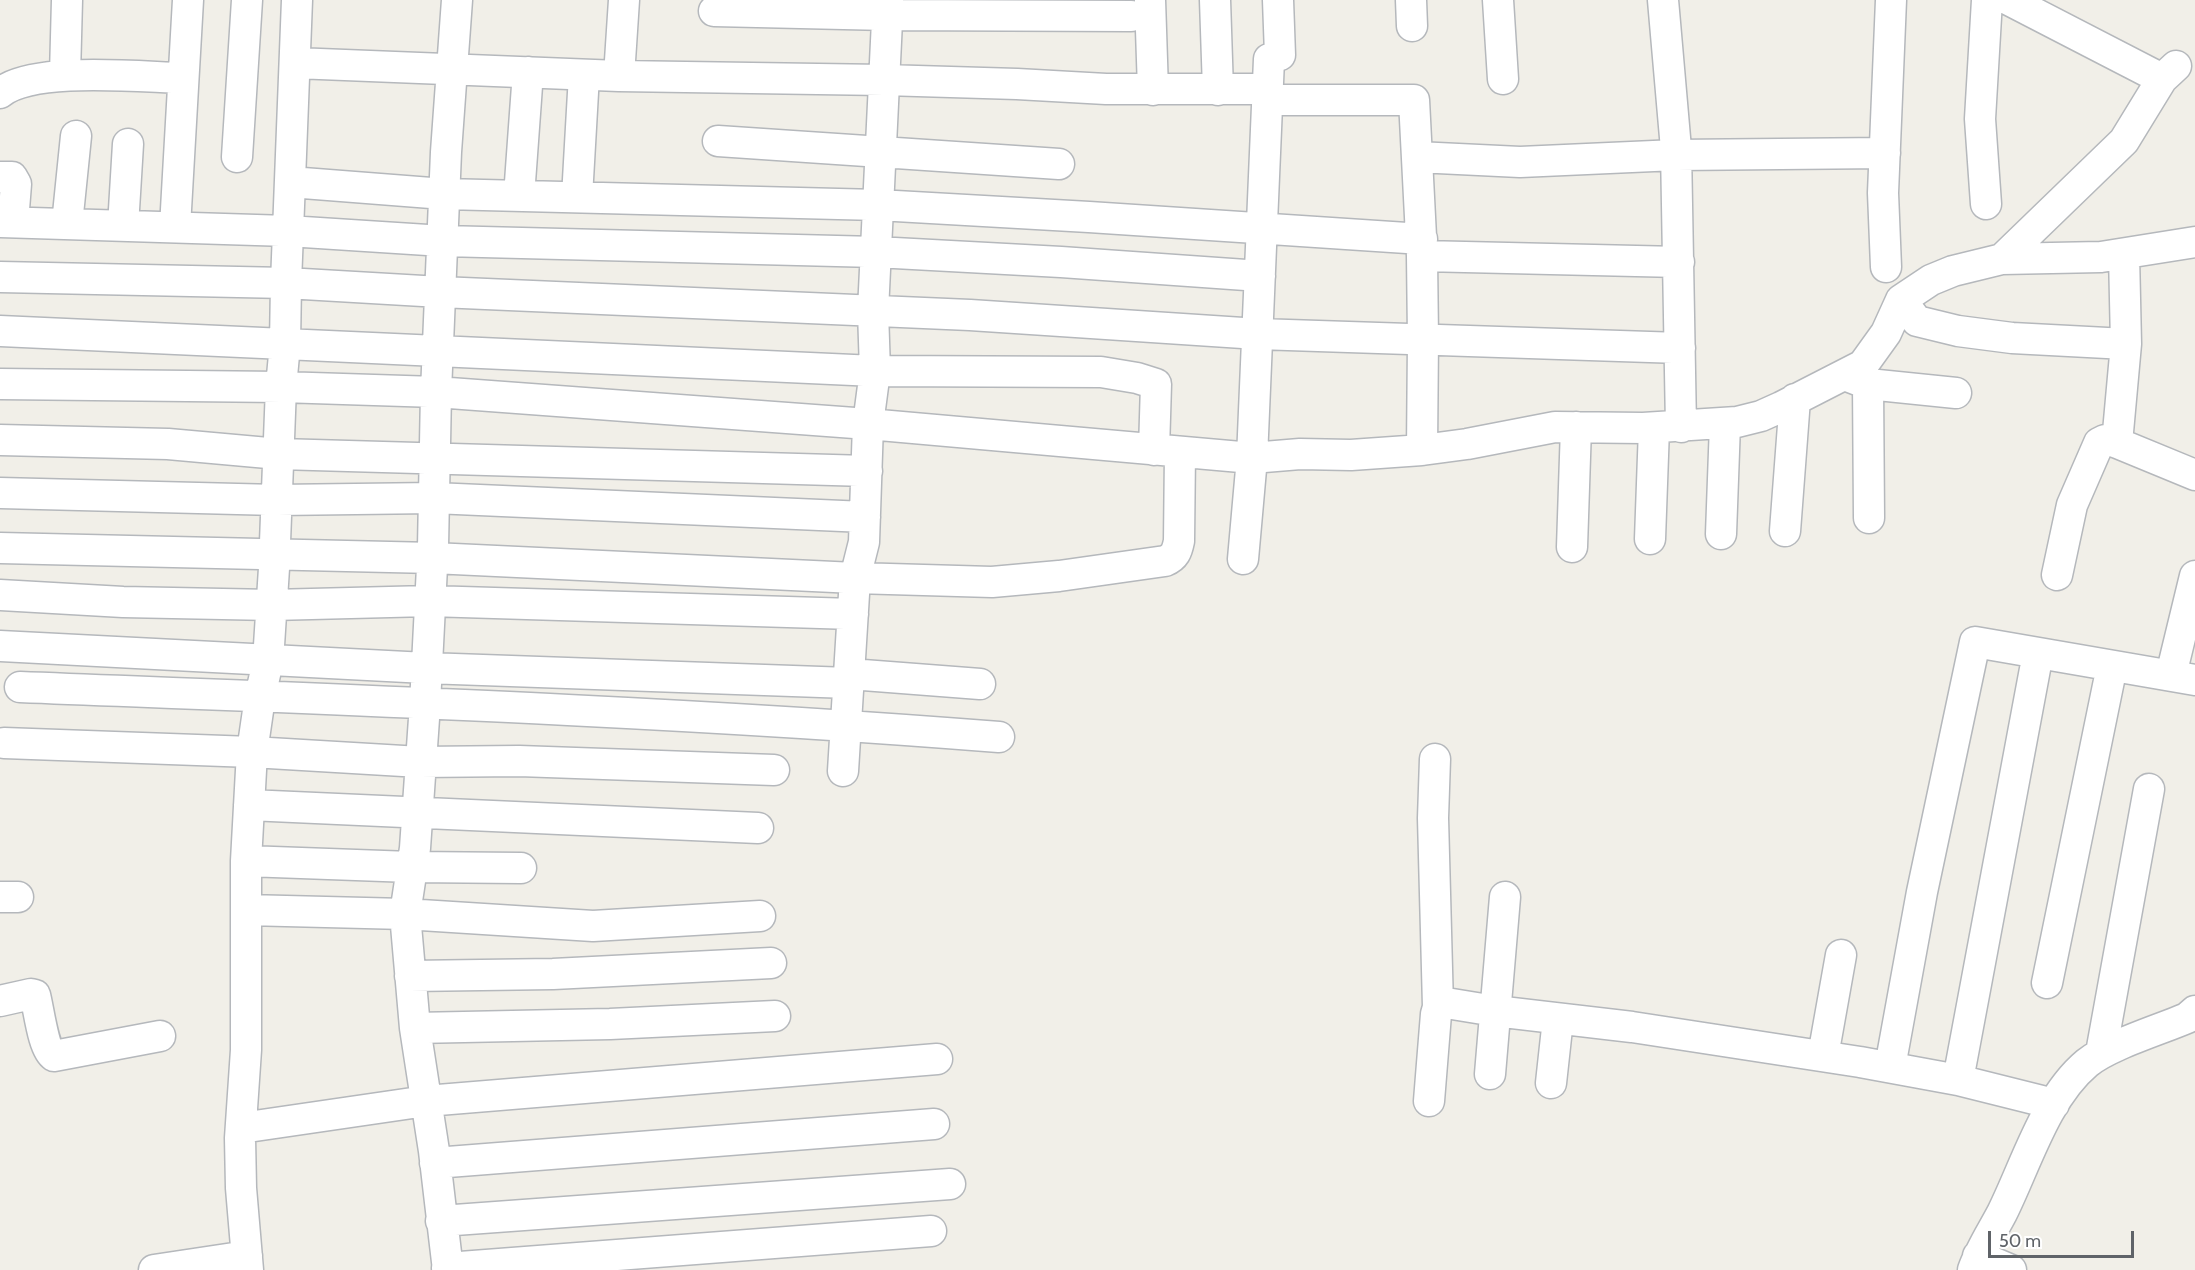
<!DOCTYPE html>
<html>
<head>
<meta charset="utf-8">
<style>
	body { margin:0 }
	#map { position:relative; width:2195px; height:1270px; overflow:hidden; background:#f1efe8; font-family:Cabin,sans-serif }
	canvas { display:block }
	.scale { position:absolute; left:1988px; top:1231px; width:146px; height:27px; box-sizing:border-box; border:3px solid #5f6368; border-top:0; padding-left:8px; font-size:18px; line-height:21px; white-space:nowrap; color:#5f6368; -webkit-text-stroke:4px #fff; paint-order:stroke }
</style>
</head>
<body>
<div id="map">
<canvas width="2195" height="1270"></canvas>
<div class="scale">50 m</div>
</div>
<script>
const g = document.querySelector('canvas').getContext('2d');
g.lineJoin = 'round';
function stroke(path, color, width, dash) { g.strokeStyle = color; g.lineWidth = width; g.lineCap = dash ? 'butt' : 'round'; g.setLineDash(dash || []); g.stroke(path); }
const minor = new Path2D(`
	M1150,0L1153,90
	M1215,0L1218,90
	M1278,0L1280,55
	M1411,0L1412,26
	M1498,0L1503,79
	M1663,0L1676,149L1681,427
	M2009,0L2162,79
	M714,11L887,15L1131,16
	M1269,59L1252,458L1300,454L1351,455L1422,450L1467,444L1555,427L1643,428L1737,422L1761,416L1781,407L1863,365L1886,333L1901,300L1917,321L1958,331L2012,338L2126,344
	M295,63L619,76L884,80L1017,84L1106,89H1267
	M65,75L67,0
	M619,76L624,0
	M0,93C33,66 139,77 183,78
	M1267,100H1414L1422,256L1423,339L1422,450
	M718,141L1059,164
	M237,157L247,0
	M1417,157L1520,162L1676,155L1885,153
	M0,177H12L16,184L13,222
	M290,182L444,194L878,205L1089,217L1422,239
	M519,196L528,72
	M577,197L584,75
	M1986,204L1980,119L1987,0
	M0,222L288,231L443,241L876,252L1061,262L1260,276
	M67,224L76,136
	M123,226L128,144
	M175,227L188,0
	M1422,256L1679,262
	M2002,259L2101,257L2195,242
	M1886,267L1883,193L1891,0
	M0,277L286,283L440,292L970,315L1258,334L1680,348
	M1901,300L1931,280L1953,271L2002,259L2124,141L2162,79L2176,66
	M0,331L875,371L1101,372L1137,378L1156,384L1154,450
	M1850,377L1868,384L1956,393
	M0,384L281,387L436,392L868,424L1252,458L1243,559
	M1868,384L1869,518
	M0,440L168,444L279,454L867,471
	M2117,443L2126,344L2124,254
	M0,493L277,500L434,498L865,517
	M1785,531L1795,399
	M1721,534L1725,424
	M1650,539L1654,428
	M1572,547L1576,427
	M0,548L433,558L855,578L992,582L1059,576L1165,561C1175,557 1177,551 1179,541L1180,452
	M2057,575L2072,505L2099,443L2105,440H2110L2195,475
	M0,595L123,602L272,605L429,601L853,614
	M0,646L426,668L849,683
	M850,674L980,684
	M2171,675L2195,576
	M20,687C346,700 673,711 999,737
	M4,743L252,752L420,762L519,761L774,770
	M1435,759L1433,818L1438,1007
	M843,771L855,578L864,542L868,424L875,371L873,311L888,0
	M249,805L758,828
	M246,861L411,867L521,868
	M0,897H18
	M246,910L405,914L593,926L760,916
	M410,976L553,974L771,963
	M2047,983L2112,666
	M0,1001L31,994L35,995C39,1010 43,1049 54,1056L160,1036
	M415,1028L610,1024L775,1016
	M2101,1053L2149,789
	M1823,1056L1841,955
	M1890,1067L1922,892L1975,642L2195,680
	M1490,1074L1505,897
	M1958,1080L2038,653
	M1551,1083L1558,1019
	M1429,1101L1436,1014L1438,1007L1446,1003L1495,1011L1632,1027L1860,1062L1958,1080L2054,1104
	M241,1128L426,1101L937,1059
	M435,1163L934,1124
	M441,1221L950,1184
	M1978,1256L2011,1270
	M447,1268L931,1231
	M154,1270L247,1256
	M248,1270L241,1188L240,1138L246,1050V861L252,752L260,697L268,661L274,568L281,387L285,344L286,283L297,0
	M448,1270L434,1151L415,1028L405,914L415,848L425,704L433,547L436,392L446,152L457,0
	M1973,1270C1980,1250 1992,1232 2002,1213C2026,1165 2045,1098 2087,1063C2109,1045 2159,1030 2187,1018L2195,1011`);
stroke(minor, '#b5b8bc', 33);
stroke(minor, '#fff', 30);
</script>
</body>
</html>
